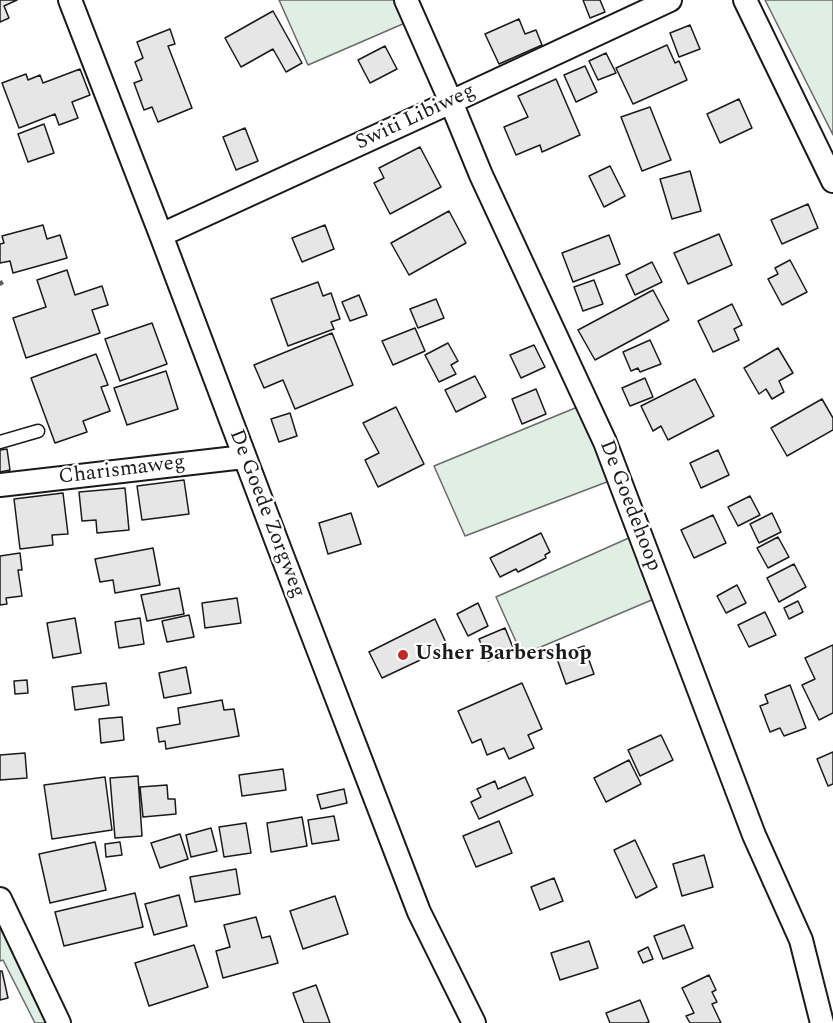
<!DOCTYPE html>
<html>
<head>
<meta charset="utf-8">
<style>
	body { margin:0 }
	canvas { display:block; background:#fff }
</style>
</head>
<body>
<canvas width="833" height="1023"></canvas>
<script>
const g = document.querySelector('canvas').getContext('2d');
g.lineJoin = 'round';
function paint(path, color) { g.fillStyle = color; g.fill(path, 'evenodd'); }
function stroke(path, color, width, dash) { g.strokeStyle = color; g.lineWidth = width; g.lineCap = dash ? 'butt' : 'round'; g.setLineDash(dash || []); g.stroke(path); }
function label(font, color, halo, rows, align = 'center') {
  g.font = font + ' Spectral,serif'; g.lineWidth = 4.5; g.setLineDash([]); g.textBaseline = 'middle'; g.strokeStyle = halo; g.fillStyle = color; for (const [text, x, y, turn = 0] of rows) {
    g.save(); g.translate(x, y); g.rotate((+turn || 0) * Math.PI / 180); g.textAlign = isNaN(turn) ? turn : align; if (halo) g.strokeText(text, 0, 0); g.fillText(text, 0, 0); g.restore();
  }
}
const green = new Path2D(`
	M279,0H395L405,23L308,65Z
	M765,0H833V135Z
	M580,406L612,480L465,536L434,466Z
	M631,537L654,599L522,655L496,597Z
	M0,915L52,1023H35L3,960L0,961Z`);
const building = new Path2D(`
	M0,0H17L4,6L9,18L0,22Z
	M583,0H600L605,12L590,18Z
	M273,11L302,63L286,72L273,49L241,67L225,38Z
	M519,19L525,34L536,30L542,45L499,64L485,34Z
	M690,25L700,49L679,57L670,33Z
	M170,29L175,44L168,46L192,108L158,122L152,107L144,110L134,83L142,80L135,62L143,58L137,42Z
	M667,45L675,63L679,61L687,80L633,104L616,68Z
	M385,46L397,69L370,83L358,60Z
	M606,53L616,73L598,80L589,61Z
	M585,66L597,92L576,102L564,75Z
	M80,69L90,95L72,102L78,118L59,125L55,114L19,128L2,83L26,74L28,80L40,75L43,83Z
	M556,79L580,135L542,152L540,145L516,155L504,127L528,117L518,96Z
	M739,99L752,128L720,143L707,114Z
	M650,107L671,160L642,171L621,117Z
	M44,124L54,153L28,162L18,134Z
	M245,128L258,161L236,170L223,137Z
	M420,147L441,187L390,214L374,183L384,178L379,168Z
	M610,166L625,196L604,207L589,176Z
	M690,171L701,211L672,219L660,179Z
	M808,204L818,228L782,244L771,220Z
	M449,211L466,243L409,275L391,243Z
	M43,225L47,239L60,235L67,258L13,273L10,261L0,263V244L4,243L2,236Z
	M325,225L334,249L302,262L292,238Z
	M719,234L732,265L688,284L674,253Z
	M609,235L620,264L573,282L562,253Z
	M790,260L807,292L782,305L768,279L778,274L775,268Z
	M652,262L662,282L635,295L626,275Z
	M67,270L75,295L102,286L108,305L92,310L100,333L26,358L13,318L46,307L37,280Z
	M594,280L603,304L583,311L574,287Z
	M318,282L323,296L331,293L340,319L331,322L334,329L288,346L271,299Z
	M653,290L669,320L595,360L578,330Z
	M359,295L367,315L350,321L342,302Z
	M436,299L444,318L418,328L410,309Z
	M732,304L742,325L734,329L739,340L713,352L698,321Z
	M152,323L167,364L120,381L105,339Z
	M415,328L425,351L393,365L382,341Z
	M332,333L353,385L295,409L283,380L264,388L254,365Z
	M650,340L661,364L640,372L638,368L631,371L623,352Z
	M448,343L458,361L451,365L456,374L439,382L425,355Z
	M534,345L545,367L521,378L510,355Z
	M778,348L793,373L779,381L784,392L772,399L766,389L759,394L744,368Z
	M96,354L108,385L101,387L110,411L83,421L87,432L55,443L31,378Z
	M166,371L178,409L127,425L114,388Z
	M475,376L486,397L456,412L445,390Z
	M645,378L653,397L630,406L622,388Z
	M695,379L714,416L668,440L661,426L653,431L641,406Z
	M536,389L546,414L522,424L512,399Z
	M822,399L833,418V430L787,456L771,428Z
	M396,407L424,464L378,487L365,460L379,453L363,423Z
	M290,413L297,436L279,442L271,419Z
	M7,449L10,470L0,472V450Z
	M718,450L729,475L701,488L690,463Z
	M184,480L189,514L142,520L137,486Z
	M125,488L129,530L97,533L96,520L82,521L79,492Z
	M63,493L68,534L52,535L53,545L20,549L14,499Z
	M750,496L760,515L738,526L728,507Z
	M351,513L361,544L328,554L319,523Z
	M772,513L781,532L759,543L750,524Z
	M713,515L726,543L694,558L681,530Z
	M541,533L550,552L545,555L546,558L518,572L516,569L500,577L490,558Z
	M778,537L789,557L768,568L757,548Z
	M153,548L160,585L115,593L113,580L100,582L95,559Z
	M20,553L22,570H18L22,596L6,598L7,604L0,605V556Z
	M794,564L806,587L779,602L767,578Z
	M737,585L746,603L726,613L717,596Z
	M179,588L184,614L147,621L141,595Z
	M237,598L241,623L205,628L202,603Z
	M798,601L803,612L789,619L784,608Z
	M478,603L488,626L468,636L457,614Z
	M765,612L776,635L749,647L738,625Z
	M189,615L194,637L167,642L162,621Z
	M75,618L81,653L53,658L47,623Z
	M140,618L144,644L119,648L115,622Z
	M435,619L448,647L382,678L369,652Z
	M505,628L514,650L488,661L479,639Z
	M833,645V713L819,720L802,685L815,679L805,658Z
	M584,646L594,674L566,684L556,656Z
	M186,667L191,693L164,698L159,673Z
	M27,680L28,693L15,694L14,681Z
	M106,683L109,705L75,710L72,687Z
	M522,683L542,729L528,735L534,748L509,759L504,748L487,755L481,739L472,743L458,711Z
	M790,685L806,728L784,736L780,728L770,732L760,706L768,703L765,695Z
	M222,700L224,710L234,709L239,736L166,749L165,741L159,742L157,728L180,724L178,708Z
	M122,717L124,740L101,743L99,719Z
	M661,735L673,760L640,776L628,750Z
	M833,752V784L828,786L817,759Z
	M25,753L27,778L0,780V755Z
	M629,760L641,784L606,802L594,778Z
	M283,769L286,790L242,796L239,775Z
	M138,776L142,836L115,838L110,778Z
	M105,777L112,830L52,839L44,785Z
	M525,777L533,795L479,819L471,802L481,797L477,789L495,781L498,789Z
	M167,785L168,799H175L176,814L143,817L140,787Z
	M344,789L347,803L321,809L317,795Z
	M334,816L339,840L312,844L308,820Z
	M302,817L307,846L271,852L267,823Z
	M499,821L512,853L476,867L463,836Z
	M246,823L251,853L224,857L219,827Z
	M211,828L217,851L191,857L186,835Z
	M180,834L188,859L160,868L151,843Z
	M635,840L657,887L636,898L614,850Z
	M95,842L106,890L50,903L39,854Z
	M120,842L122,855L106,857L105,844Z
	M704,855L713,887L682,896L673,864Z
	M236,869L240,894L195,902L190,877Z
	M554,878L563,901L540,910L531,887Z
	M135,893L143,927L64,946L55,912Z
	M179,895L187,926L154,935L145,904Z
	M335,896L348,934L303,949L290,911Z
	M256,917L262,938L270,936L278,963L223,978L216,951L230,947L224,925Z
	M684,925L693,948L663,959L654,936Z
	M589,941L598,968L560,980L551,953Z
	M194,945L208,987L149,1006L135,963Z
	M648,947L653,959L643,963L638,952Z
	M0,971H2L8,998L0,1000Z
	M709,975L716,990L712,992L717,1002L712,1004L721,1023H690L686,1016L694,1013L682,988Z
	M316,985L330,1023H304L293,993Z
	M640,1000L649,1022L646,1023H610L606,1013Z`);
const path = new Path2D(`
	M0,281L3,286`);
const service = new Path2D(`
	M0,442L38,431`);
const minor = new Path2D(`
	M70,0L161,235L280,550L419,912L474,1023
	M406,0L451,102L481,175L605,442L754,835L801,940L822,1023
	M745,0L833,181
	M161,235L451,102L670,0
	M0,485L244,457
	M0,899L59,1023`);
const markers = [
	[403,655,6,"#c62828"]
];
const streetNames = [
	["Switi Libiweg",416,118,-25],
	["Charismaweg",122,471,-7],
	["De Goedehoop",629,506,69],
	["De Goede Zorgweg",266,514,69]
];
const poiNames = [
	["Usher Barbershop",415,655]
];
paint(green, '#e0efe3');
stroke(green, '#6a6a6a', 1.5);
paint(building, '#e6e6e6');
stroke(building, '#1a1a1a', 1.5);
stroke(service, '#1a1a1a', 15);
stroke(minor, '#1a1a1a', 26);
stroke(path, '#5f5f5f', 4, [4.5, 3]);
stroke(service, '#fff', 12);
stroke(minor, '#fff', 22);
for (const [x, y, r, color] of markers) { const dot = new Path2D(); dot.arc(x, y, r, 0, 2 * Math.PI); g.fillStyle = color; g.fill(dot); stroke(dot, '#fff', 2); }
label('21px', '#1a1a1a', '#fff', streetNames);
label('bold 21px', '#1a1a1a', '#fff', poiNames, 'left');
</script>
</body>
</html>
